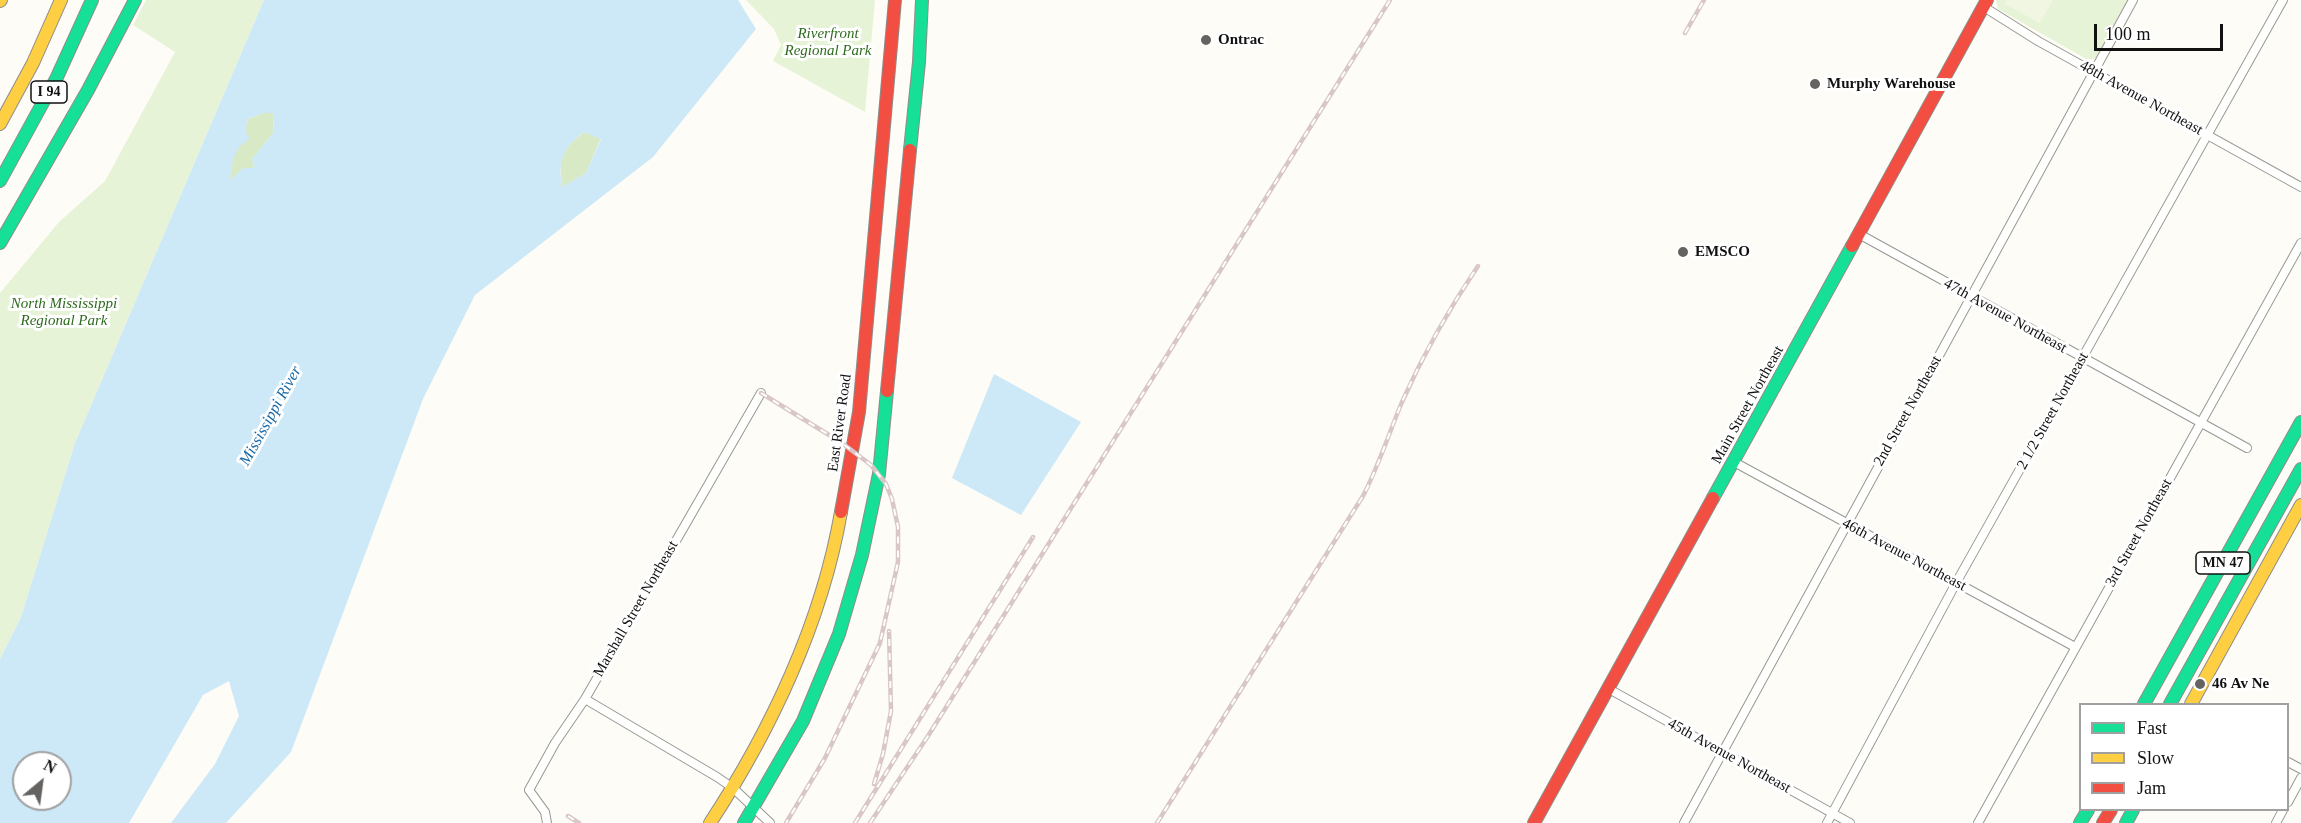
<!DOCTYPE html>
<html>
<head>
<meta charset="utf-8">
<style>
	body { margin:0 }
	#map { position:relative; width:2301px; height:823px; overflow:hidden; background:#fdfcf7; font-family:"Times New Roman",serif }
	canvas { display:block }
	.legend { position:absolute; left:2079px; top:703px; width:210px; height:108px; box-sizing:border-box; background:#fff; border:2px solid #a0a0a0; margin:0; padding:8px 10px; list-style:none; font-size:18px; color:#111 }
	.legend li { display:flex; align-items:center; gap:12px; height:30px }
	.legend b { width:30px; border:2px solid #a0a0a0 }
	.north { position:absolute; left:12px; top:751px; width:60px; height:60px; box-sizing:border-box; background:#fff; border:2px solid #a0a0a0; border-radius:50%; rotate:29deg; font-size:16px; font-weight:700; line-height:24px; text-align:center; color:#111 }
	.north::after { content:''; display:block; margin:auto; width:21px; height:27px; background:#646362; clip-path:polygon(50% 0,100% 100%,50% 72%,0 100%) }
	.scale { position:absolute; left:2094px; top:24px; width:129px; height:27px; box-sizing:border-box; border:3px solid #111; border-top:0; padding-left:8px; font-size:18px; line-height:21px; white-space:nowrap; color:#111; -webkit-text-stroke:4px #fff; paint-order:stroke }
</style>
</head>
<body>
<div id="map">
<canvas width="2301" height="823"></canvas>
<ul class="legend">
<li><b style="height:8px;background:#16e098"></b>Fast</li>
<li><b style="height:8px;background:#ffcf43"></b>Slow</li>
<li><b style="height:8px;background:#f24e42"></b>Jam</li>
</ul>
<div class="north">N</div>
<div class="scale">100 m</div>
</div>
<script>
const g = document.querySelector('canvas').getContext('2d');
g.lineJoin = 'round';
function paint(path, color) { g.fillStyle = color; g.fill(path, 'evenodd'); }
function stroke(path, color, width, dash) { g.strokeStyle = color; g.lineWidth = width; g.lineCap = dash ? 'butt' : 'round'; g.setLineDash(dash || []); g.stroke(path); }
function label(font, color, halo, rows, align = 'center') {
  g.font = font + ' "Times New Roman",serif'; g.lineWidth = 6; g.setLineDash([]); g.textBaseline = 'middle'; g.strokeStyle = halo; g.fillStyle = color; for (const [text, x, y, turn = 0] of rows) {
    g.save(); g.translate(x, y); g.rotate((+turn || 0) * Math.PI / 180); g.textAlign = isNaN(turn) ? turn : align; if (halo) g.strokeText(text, 0, 0); g.fillText(text, 0, 0); g.restore();
  }
}
const green = new Path2D(`
	M146,0H264L75,443L21,617L0,659V293L59,222L105,181L175,52L133,25Z
	M746,0H875L865,112L773,61L781,45L774,29Z
	M1996,0H2128L2096,58L2088,60L1998,9Z`);
const forest = new Path2D(`
	M263,113H273L274,132L252,159L254,168L229,181L234,153L241,143L248,119Z
	M584,132L601,138L586,173L562,188C559,157 560,151 584,132Z`);
const pitch = new Path2D(`
	M2007,0H2053L2040,23L2005,4Z`);
const water = new Path2D(`
	M264,0H738L756,29L653,157L475,295L423,399L291,752L226,823H171L215,764L239,716L229,681L203,695L129,823H0V659L21,617L75,443ZM263,113H273L274,132L252,159L254,168H243L230,180C232,163 233,148 250,139L245,130L248,119ZM584,132L601,139L586,173L562,187C558,159 562,149 584,132ZM24,763H60V799H24Z
	M994,374L1081,422L1021,515L952,478Z`);
const street = new Path2D(`
	M1984,7L2038,41L2301,187
	M1859,234L2247,448
	M1734,462L2075,647
	M1609,689L1850,823
	M585,699L717,777L733,788L770,823
	M2288,762L2301,769
	M2288,802L2301,778
	M547,823L545,812L529,790L555,743L585,699L761,393
	M1684,823L2133,0
	M1827,823L1956,583L2283,0
	M1978,823L2301,243
	M2276,823L2283,810`);
const fast = new Path2D(`
	M910,150L919,62L922,0
	M0,181L57,77L92,0
	M0,243L88,90L135,0
	M1713,498L1852,246
	M2144,704L2301,422
	M2170,704L2301,469
	M744,823L803,721L839,634L862,555L879,474L887,391
	M2080,823L2088,810
	M2126,823L2133,810`);
const slow = new Path2D(`
	M0,1L1,0
	M0,124L33,63L61,0
	M2191,704L2301,505
	M710,823C771,730 822,622 841,512`);
const jam = new Path2D(`
	M1852,246L1987,0
	M887,391L910,150
	M841,512L859,412L895,0
	M1534,823L1713,498
	M2103,823L2111,810`);
const rail = new Path2D(`
	M1685,33L1704,0
	M761,393L842,443L871,465L886,484L892,499L898,527V562L880,643L825,758L786,823
	M874,784L883,754L891,711L889,631
	M568,816L579,823
	M855,823L1033,537
	M870,823L928,736L1390,0
	M1157,823L1363,496C1379,465 1389,433 1402,402C1423,355 1449,309 1478,266`);
const markers = [
	[1206,40,6,"#646362"],
	[1815,84,6,"#646362"],
	[1683,252,6,"#646362"],
	[2200,684,6,"#646362"]
];
const shields = [
	[49,92,36],
	[2223,563,54]
];
const shieldNames = [
	["I 94",49,92],
	["MN 47",2223,563]
];
const parkNames = [
	["Riverfront",828,34],
	["Regional Park",828,51],
	["North Mississippi",64,304],
	["Regional Park",64,321]
];
const poiNames = [
	["Ontrac",1218,40],
	["Murphy Warehouse",1827,84],
	["EMSCO",1695,252],
	["46 Av Ne",2212,684]
];
const streetNames = [
	["48th Avenue Northeast",2141,98,29],
	["47th Avenue Northeast",2005,316,29],
	["Main Street Northeast",1748,405,-61],
	["2nd Street Northeast",1908,411,-61],
	["2 1/2 Street Northeast",2053,411,-61],
	["East River Road",840,423,-82],
	["3rd Street Northeast",2139,533,-61],
	["46th Avenue Northeast",1904,555,28],
	["Marshall Street Northeast",636,609,-60],
	["45th Avenue Northeast",1729,756,29]
];
const waterNames = [
	["Mississippi River",271,416,-61]
];
paint(green, '#e7f3d7');
paint(forest, '#d8eac5');
paint(pitch, '#f0f6e1');
paint(water, '#cde8f7');
stroke(street, '#979795', 10);
stroke(fast, '#8e8d8b', 14);
stroke(slow, '#8e8d8b', 14);
stroke(jam, '#8e8d8b', 14);
stroke(street, '#fffffe', 8);
stroke(fast, '#16e098', 12);
stroke(slow, '#ffcf43', 12);
stroke(jam, '#f24e42', 12);
stroke(rail, '#d9c6c7', 4.5);
stroke(rail, '#fff', 2, [7]);
for (const [x, y, r, color] of markers) { const dot = new Path2D(); dot.arc(x, y, r, 0, 2 * Math.PI); g.fillStyle = color; g.fill(dot); stroke(dot, '#fff', 2); }
for (const [x, y, w] of shields) { const box = new Path2D(); box.roundRect(x - w / 2, y - 11, w, 22, 4.5); g.fillStyle = '#fff'; g.fill(box); stroke(box, '#111', 1.5); }
label('bold 14px', '#111', null, shieldNames);
label('italic 15px', '#2f6b1f', '#fff', parkNames);
label('bold 15px', '#111', '#fff', poiNames, 'left');
label('15px', '#111', '#fff', streetNames);
label('italic 16px', '#1768a6', '#fff', waterNames);
</script>
</body>
</html>
